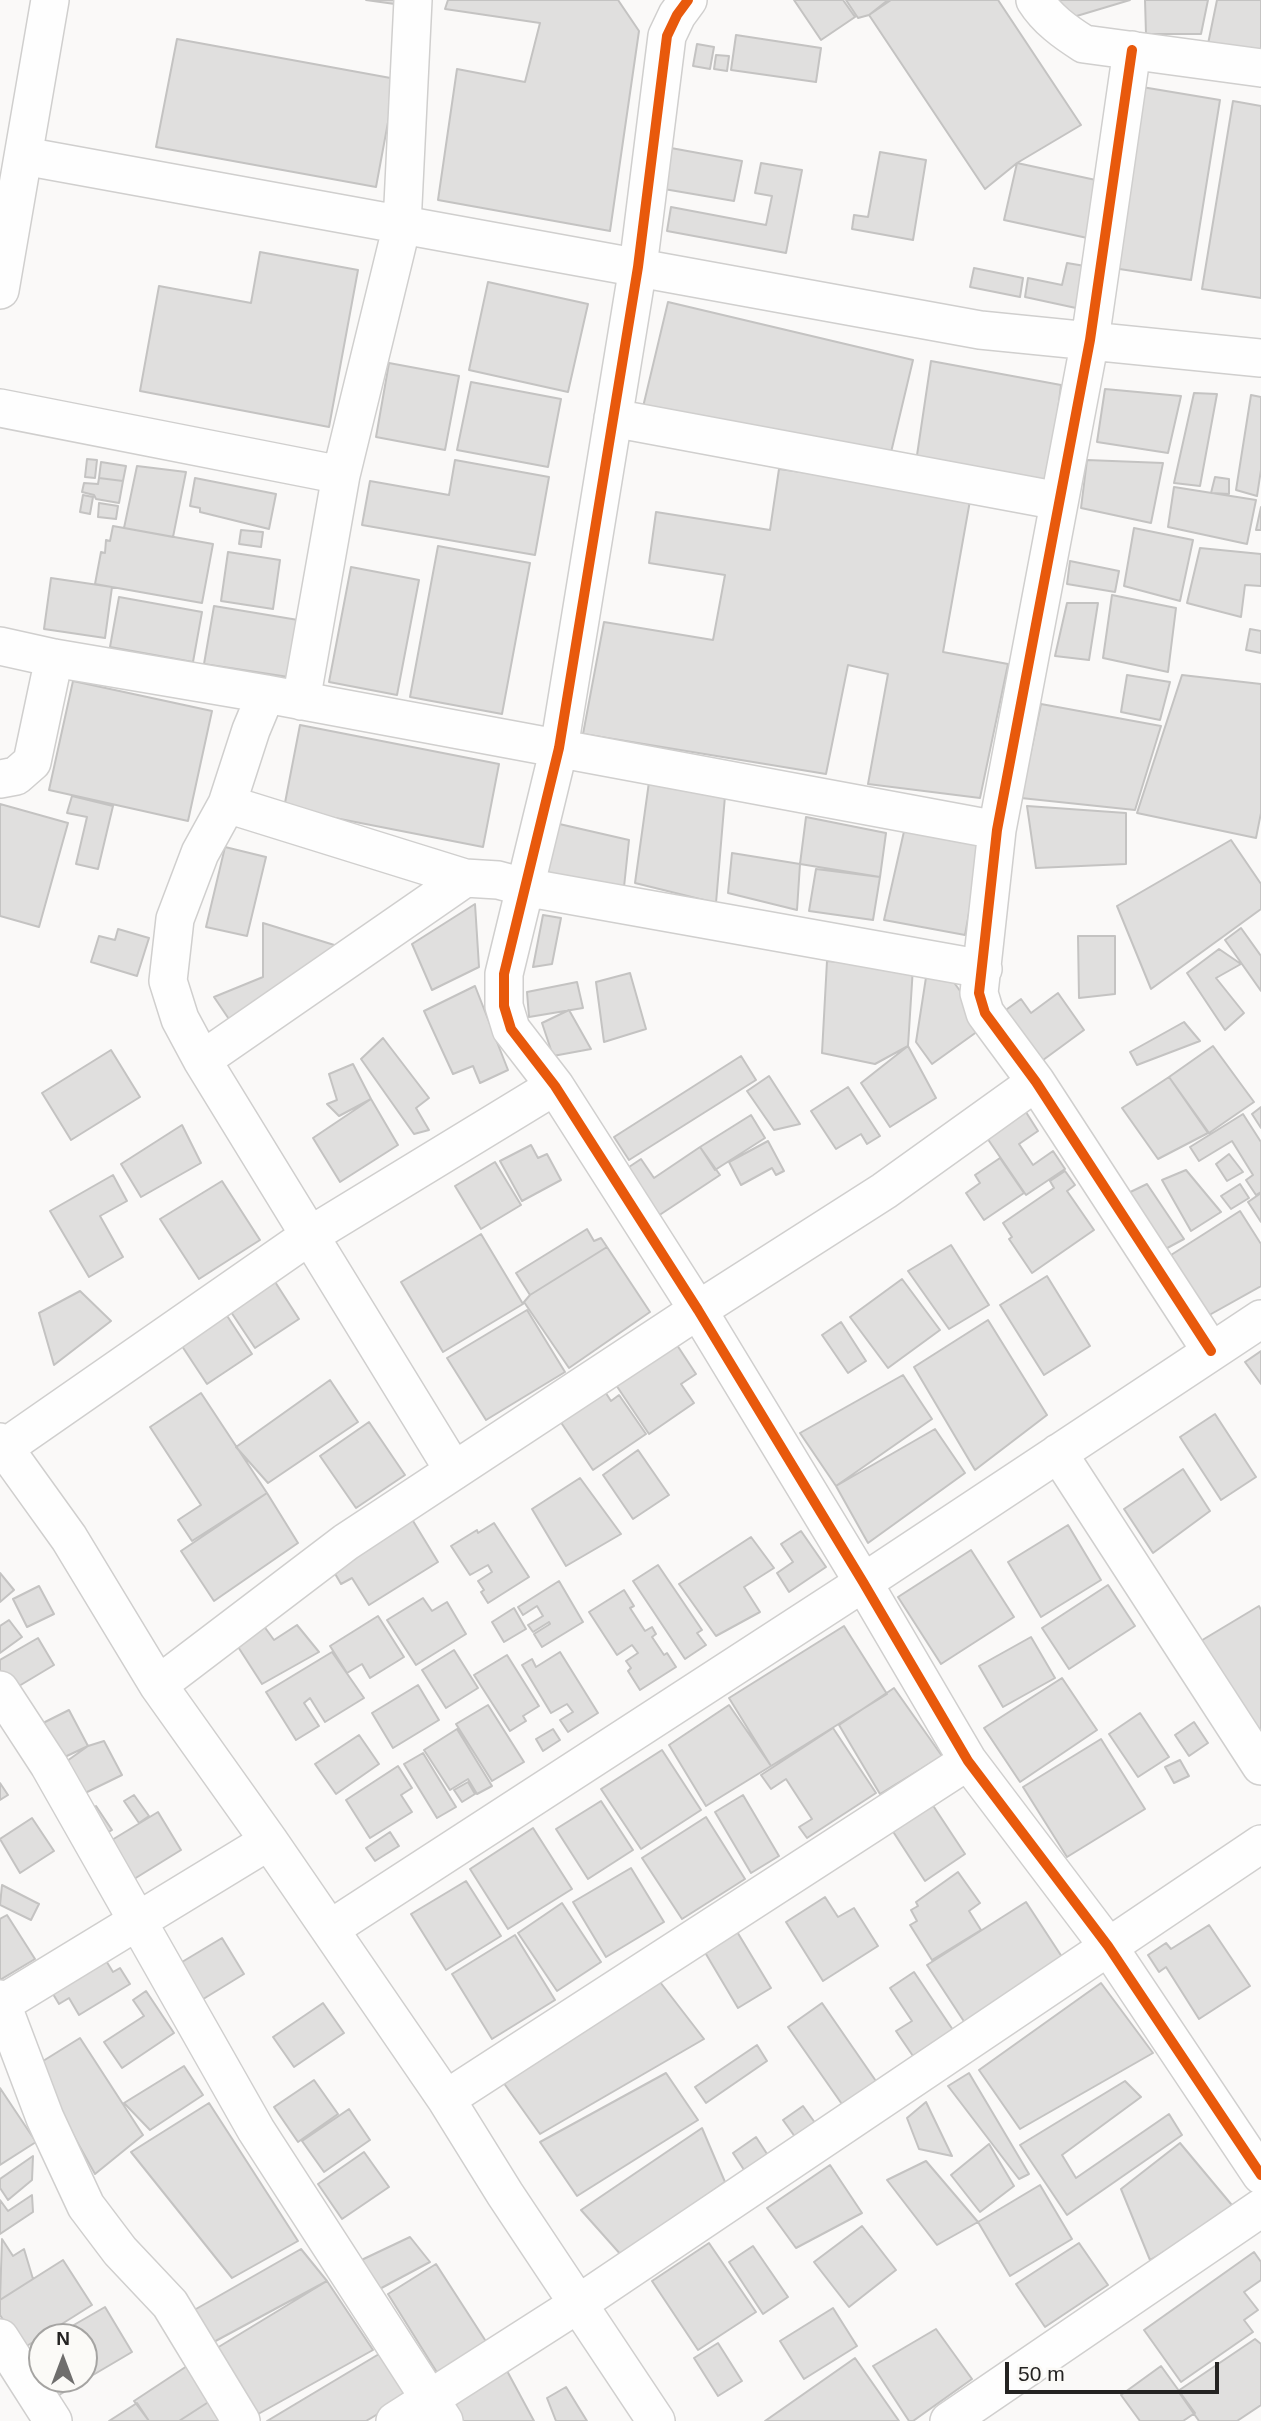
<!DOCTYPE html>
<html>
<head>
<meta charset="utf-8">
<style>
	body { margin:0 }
	#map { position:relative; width:1261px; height:2421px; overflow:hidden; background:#faf9f8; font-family:Arial,sans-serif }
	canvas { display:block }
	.north { position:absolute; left:28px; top:2323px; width:70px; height:70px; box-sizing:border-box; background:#fbfaf7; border:2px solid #a5a4a2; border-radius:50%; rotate:0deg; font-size:19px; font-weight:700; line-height:28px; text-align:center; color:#242322 }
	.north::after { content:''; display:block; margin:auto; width:24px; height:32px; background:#6f6e6d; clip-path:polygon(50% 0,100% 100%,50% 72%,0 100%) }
	.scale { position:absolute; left:1005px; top:2362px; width:214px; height:32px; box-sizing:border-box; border:4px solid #242322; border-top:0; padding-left:9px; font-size:21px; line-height:24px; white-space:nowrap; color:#242322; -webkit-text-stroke:5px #fbfaf7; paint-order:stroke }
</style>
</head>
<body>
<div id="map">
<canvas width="1261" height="2421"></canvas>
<div class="north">N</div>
<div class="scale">50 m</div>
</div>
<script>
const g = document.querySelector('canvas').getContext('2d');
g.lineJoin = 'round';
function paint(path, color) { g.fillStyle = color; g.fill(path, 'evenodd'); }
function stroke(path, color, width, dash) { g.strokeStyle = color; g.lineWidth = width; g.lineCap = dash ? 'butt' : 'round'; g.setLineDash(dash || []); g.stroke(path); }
const building = new Path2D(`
	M366,0H403L402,5Z
	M448,0H618L639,31L610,231L438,200L457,69L525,82L540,23L445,9Z
	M794,0H843L855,17L821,40Z
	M846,0H888L869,15L858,18Z
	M891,0H998L1081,125L1017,163L985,189L869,15Z
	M1057,0H1130L1070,18Z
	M1145,0H1208L1201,34H1146Z
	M1217,0H1261V55L1208,44Z
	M736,35L821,48L816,82L731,70Z
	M177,39L396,79L376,187L156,147Z
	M697,44L714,47L710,69L693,66Z
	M716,55L729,56L727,71L714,69Z
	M1142,87L1220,100L1191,280L1113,268Z
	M1233,101L1261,106V298L1202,289Z
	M671,148L742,161L734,201L664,189Z
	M880,152L926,160L913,240L852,229L854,215L868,217Z
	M761,163L802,170L786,253L667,231L671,207L766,225L772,196L755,193Z
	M1017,163L1105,182L1092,239L1004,220Z
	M260,252L358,270L329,427L140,391L159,286L251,303Z
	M1067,263L1085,266L1076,308L1025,297L1028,278L1062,285Z
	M974,268L1023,278L1020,297L970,287Z
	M488,282L588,304L568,392L469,370Z
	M668,302L913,360L888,465L643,407Z
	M931,361L1061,385L1049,486L916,462Z
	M389,363L459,376L445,450L376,437Z
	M471,382L561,399L548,467L457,450Z
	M1105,389L1181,396L1168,453L1097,442Z
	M1194,393L1217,394L1200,486L1174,483Z
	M1251,395L1261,397V470L1257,496L1236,490Z
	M87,459L97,460L95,478L85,477Z
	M455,460L549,477L535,555L362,525L370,481L449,495Z
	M1087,460L1163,463L1151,523L1081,508Z
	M101,462L126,466L123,481L99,478Z
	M137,466L186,472L173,537L124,528Z
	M779,469L971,495L943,652L1008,664L980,798L868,784L888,674L848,665L826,774L583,734L604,622L713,640L725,575L649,563L656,512L770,530Z
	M1215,477L1229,479V494L1211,493Z
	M99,478L123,481L119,503L96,499L94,495L82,492L84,483L98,484Z
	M195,478L276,494L269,529L200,512V508L190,506Z
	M1174,487L1256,500L1247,544L1168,527Z
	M83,495L93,497L90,514L80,512Z
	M99,503L118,506L116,519L98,517Z
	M1261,507V530H1256Z
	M113,526L213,544L202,603L95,584L101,552L105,553L106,540L110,541Z
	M1134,528L1193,540L1180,601L1124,586Z
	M241,530L263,532L261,547L239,544Z
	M438,546L530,563L502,714L410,697Z
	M1200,548L1261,554V586L1245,585L1241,617L1187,603Z
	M228,552L280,560L273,609L221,601Z
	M1070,561L1119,571L1115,592L1067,584Z
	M351,567L419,580L397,695L329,682Z
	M51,578L112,587L105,638L44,629Z
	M1112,595L1176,608L1168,672L1103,658Z
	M119,597L202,612L193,662L110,647Z
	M1067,603H1098L1089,660L1055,656Z
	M214,606L304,621L295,678L204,664Z
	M1250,629L1261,631V653L1246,650Z
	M1127,675L1170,682L1160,720L1121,712Z
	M1182,675L1261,684V813L1256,838L1137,813Z
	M73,681L212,711L188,821L49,790Z
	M1041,704L1161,726L1135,810L1021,798Z
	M300,725L499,764L483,847L284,808Z
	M649,782L725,796L716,903L635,883Z
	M72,796L113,806L98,869L76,864L87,817L67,813Z
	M0,804L68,823L39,927L0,916Z
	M1027,806L1126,813V864L1036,868Z
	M806,817L886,833L880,877L800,864Z
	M555,823L629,840L624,887L542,877Z
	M905,827L982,842L965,935L884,920Z
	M1231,840L1261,884V909L1151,989L1117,906Z
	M225,847L266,857L247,936L206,927Z
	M732,853L800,864L797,910L728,893Z
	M816,869L880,877L873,920L809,911Z
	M475,904L479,967L432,990L412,944Z
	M543,915L561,918L552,964L533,967Z
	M263,923L357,952L237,1031L214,997L263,977Z
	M1241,928L1261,956V991L1225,940Z
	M118,929L149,938L137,976L91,962L99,936L115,940Z
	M1078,936H1115V994L1079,998Z
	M1219,949L1241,964L1216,978L1244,1013L1225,1030L1187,973Z
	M827,961L913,967L908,1046L875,1064L822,1053Z
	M943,967L985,1026L932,1064L916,1042L927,971Z
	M630,973L646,1029L604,1042L596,982Z
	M577,982L583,1008L529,1017L527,992Z
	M475,986L508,1070L480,1083L473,1066L453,1074L424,1011Z
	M1058,993L1084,1030L1039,1063L1003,1012L1021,999L1031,1013Z
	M569,1010L591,1049L553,1056L542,1023Z
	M1184,1022L1200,1041L1137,1065L1130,1052Z
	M383,1038L429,1098L416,1108L429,1130L414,1134L361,1059Z
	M908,1046L936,1098L890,1127L861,1083Z
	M1213,1046L1254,1102L1209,1133L1169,1077Z
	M111,1050L140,1097L71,1140L42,1093Z
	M741,1056L756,1080L629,1160L614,1137Z
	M353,1064L371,1099L339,1116L327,1104L337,1100L329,1074Z
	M769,1076L800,1124L774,1130L747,1091Z
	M1169,1077L1208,1133L1158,1159L1122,1108Z
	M848,1087L880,1136L867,1144L861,1134L836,1149L811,1111Z
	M371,1099L398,1145L340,1182L313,1138Z
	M1261,1107V1128L1252,1114Z
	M1024,1109L1038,1131L1019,1144L1033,1165L1053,1151L1065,1169L1026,1195L985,1135Z
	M1243,1114L1261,1142V1192L1256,1195L1246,1180L1253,1175L1232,1141L1199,1161L1190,1147Z
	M751,1115L765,1138L715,1170L700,1147Z
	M182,1125L201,1163L141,1197L121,1164Z
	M768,1141L784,1171L776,1175L772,1168L741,1185L729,1162Z
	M531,1145L538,1158L547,1154L561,1180L522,1201L500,1161Z
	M700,1147L720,1175L658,1216L626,1169L641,1159L654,1178Z
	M1229,1154L1243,1172L1227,1181L1216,1164Z
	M1000,1158L1024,1193L984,1220L966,1193L980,1183L975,1175Z
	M495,1162L521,1205L481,1229L455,1186Z
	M1186,1170L1221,1212L1191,1231L1162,1180Z
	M1065,1171L1075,1185L1067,1191L1094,1230L1032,1273L1009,1239L1012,1237L1003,1223L1054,1188L1050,1181Z
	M113,1175L127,1201L100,1216L123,1257L89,1277L50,1211Z
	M222,1181L260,1240L199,1279L160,1219Z
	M1147,1184L1184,1239L1158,1253L1122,1196Z
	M1240,1184L1249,1198L1231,1209L1221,1196Z
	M1261,1193V1222L1248,1202Z
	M1240,1211L1261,1244V1286L1204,1318L1171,1255Z
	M587,1229L594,1241L601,1238L607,1247L530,1295L516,1273Z
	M481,1234L523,1304L443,1352L401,1282Z
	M951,1245L989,1305L949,1329L908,1271Z
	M607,1247L650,1312L569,1368L524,1302L530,1295Z
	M268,1271L299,1319L255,1348L223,1300Z
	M1047,1276L1090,1346L1044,1375L1000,1305Z
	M902,1279L940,1330L888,1368L850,1317Z
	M80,1291L111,1321L54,1365L39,1313Z
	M220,1305L252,1354L207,1384L174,1334Z
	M527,1310L565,1372L486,1420L447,1358Z
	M988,1320L1047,1415L975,1470L914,1367Z
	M841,1322L866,1361L848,1373L822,1335Z
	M673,1339L696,1374L681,1384L694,1403L649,1434L612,1379Z
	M1261,1351V1384L1245,1362Z
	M903,1375L932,1419L836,1486L800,1433Z
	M330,1380L358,1422L268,1483L236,1447Z
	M600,1384L611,1401L619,1395L646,1434L593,1470L560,1421Z
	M201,1393L267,1493L192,1541L178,1520L201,1505L150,1427Z
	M1215,1414L1256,1477L1221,1500L1180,1437Z
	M369,1422L405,1475L356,1508L320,1456Z
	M935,1429L965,1473L868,1543L836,1486Z
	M638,1450L669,1495L633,1519L603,1475Z
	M1183,1469L1210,1511L1153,1553L1124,1509Z
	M580,1478L621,1534L566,1566L532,1509Z
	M267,1493L298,1543L214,1601L181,1551Z
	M410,1516L438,1562L369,1605L352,1578L341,1584L330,1565Z
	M494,1523L529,1577L488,1603L481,1592L484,1590L478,1581L492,1572L488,1565L470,1575L451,1546L477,1530L478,1533Z
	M1068,1525L1101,1580L1041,1617L1008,1562Z
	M801,1531L826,1567L789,1592L777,1573L793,1562L781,1544Z
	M751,1537L774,1568L744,1587L760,1612L716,1636L679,1584Z
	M971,1550L1014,1617L941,1664L898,1597Z
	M658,1565L702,1630L697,1633L706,1645L685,1659L633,1581Z
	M0,1573L14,1590L0,1602Z
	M559,1581L583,1622L542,1647L534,1634L550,1624L549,1622L533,1632L528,1625L543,1616L537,1606L523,1615L518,1607Z
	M1108,1585L1135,1626L1069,1669L1042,1628Z
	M39,1586L54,1614L27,1627L13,1599Z
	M624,1590L634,1606L630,1608L645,1631L652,1627L656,1634L652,1637L664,1655L667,1653L676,1667L640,1690L628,1671L631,1668L626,1661L638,1653L632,1645L617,1655L589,1612Z
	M423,1598L432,1611L447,1602L466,1634L416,1665L387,1620Z
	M1259,1606L1261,1610V1732L1256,1735L1199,1642Z
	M514,1608L526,1629L504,1642L492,1622Z
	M378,1616L404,1657L370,1678L362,1664L347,1673L330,1646Z
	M258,1618L274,1640L297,1625L319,1652L262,1684L233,1639Z
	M9,1620L22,1637L0,1653V1626Z
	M844,1626L887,1694L771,1766L729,1698Z
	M1031,1637L1055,1678L1003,1707L979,1666Z
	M38,1638L54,1665L9,1692L0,1676V1660Z
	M454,1650L478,1688L446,1708L422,1670Z
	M332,1652L364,1698L325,1722L310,1698L304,1703L319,1726L296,1740L266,1692Z
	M560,1652L598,1713L568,1732L560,1720L573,1712L567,1704L551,1713L522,1665L532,1659L536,1667Z
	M507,1655L539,1706L523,1716L526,1721L510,1731L474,1675Z
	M1062,1678L1097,1730L1020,1782L984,1728Z
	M418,1685L439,1720L393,1748L372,1713Z
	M894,1688L942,1756L880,1794L839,1725Z
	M488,1705L524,1762L492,1781L456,1724Z
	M729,1705L771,1766L706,1806L669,1745Z
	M69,1710L88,1746L52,1763L31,1729Z
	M1140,1713L1169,1757L1138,1777L1109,1734Z
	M1194,1722L1208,1743L1189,1756L1175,1735Z
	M833,1728L876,1793L807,1838L799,1827L812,1819L786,1779L771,1789L761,1775Z
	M457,1729L492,1786L477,1794L468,1779L450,1790L424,1750Z
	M553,1729L560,1740L543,1751L536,1739Z
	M359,1735L379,1764L336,1794L315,1764Z
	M1101,1739L1145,1809L1067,1857L1023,1787Z
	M104,1741L122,1775L83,1794L67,1761L88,1746Z
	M662,1750L701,1810L641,1849L601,1789Z
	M423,1753L456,1807L437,1818L404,1764Z
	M1180,1760L1189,1776L1174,1783L1165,1767Z
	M398,1766L412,1788L401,1795L412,1812L370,1838L346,1800Z
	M468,1782L475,1794L462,1802L454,1790Z
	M0,1783L8,1795L0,1800Z
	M134,1795L149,1816L139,1823L124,1801Z
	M743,1795L779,1856L751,1873L715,1812Z
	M601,1801L633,1850L588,1879L556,1829Z
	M932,1804L965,1854L925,1881L892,1830Z
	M96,1806L112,1830L100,1837L85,1813Z
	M158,1812L181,1850L126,1884L102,1846Z
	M706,1817L745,1879L682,1919L642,1858Z
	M32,1818L54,1851L20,1873L0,1839Z
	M533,1828L572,1889L508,1929L470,1869Z
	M390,1832L399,1846L375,1861L366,1848Z
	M631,1868L664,1922L606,1957L573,1902Z
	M958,1872L980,1903L969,1911L981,1930L932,1960L910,1925L917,1921L911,1910L918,1906L916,1902Z
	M466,1881L501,1936L446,1970L411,1914Z
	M2,1885L39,1904L31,1920L0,1905Z
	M825,1897L838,1917L854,1908L878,1946L823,1981L786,1922Z
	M1026,1902L1064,1960L965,2023L927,1965Z
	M562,1903L601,1962L557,1991L518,1933Z
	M7,1915L35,1959L0,1980V1919Z
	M1209,1925L1250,1986L1199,2019L1166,1967L1159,1972L1148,1955L1166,1943L1171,1949Z
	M736,1930L771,1988L738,2008L703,1949Z
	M515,1935L555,2000L492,2039L452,1974Z
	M222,1938L244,1974L200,2001L177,1965Z
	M100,1951L113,1972L120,1968L130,1984L79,2015L69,1998L59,2004L47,1984Z
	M914,1972L953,2030L913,2056L896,2031L912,2021L890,1988Z
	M660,1982L704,2039L540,2134L503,2082Z
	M1101,1983L1153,2053L1020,2129L979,2070Z
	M146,1991L174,2033L122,2068L104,2042L144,2016L133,2000Z
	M323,2003L344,2033L294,2067L273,2037Z
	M822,2003L878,2084L844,2107L788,2027Z
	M80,2038L143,2135L95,2174L35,2066Z
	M757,2045L767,2061L706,2103L695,2087Z
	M184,2066L203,2095L150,2130L124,2103Z
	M666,2073L698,2120L577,2196L540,2142Z
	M969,2073L1029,2174L1019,2179L948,2086Z
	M314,2080L338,2114L298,2142L274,2107Z
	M1125,2081L1141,2097L1062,2155L1076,2178L1169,2114L1182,2135L1067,2215L1020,2145Z
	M0,2088L36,2142L0,2165Z
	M926,2102L952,2156L919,2149L907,2118Z
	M209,2103L298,2241L232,2278L131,2152Z
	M803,2106L818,2127L798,2141L783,2120Z
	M349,2109L370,2140L324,2172L302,2141Z
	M702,2128L725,2182L622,2256L581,2210Z
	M756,2137L771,2160L748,2176L733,2153Z
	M1180,2143L1236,2210L1150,2260L1121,2189Z
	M989,2144L1014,2186L980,2212L951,2175Z
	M364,2152L389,2187L342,2219L318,2184Z
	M33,2156L32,2180L8,2200L0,2188V2179Z
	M926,2161L978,2222L937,2245L887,2180Z
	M830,2165L862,2213L796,2248L767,2208Z
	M1040,2185L1072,2239L1010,2276L978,2222Z
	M32,2195L33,2212L0,2234V2200L8,2211Z
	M862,2226L896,2270L849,2307L814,2262Z
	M410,2237L430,2262L374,2292L353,2264Z
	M2,2239L13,2256L24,2249L33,2279L0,2300Z
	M709,2243L756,2312L698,2350L652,2281Z
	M1079,2243L1108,2285L1045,2327L1016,2284Z
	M753,2246L788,2297L763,2314L729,2262Z
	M301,2249L327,2281L210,2344L189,2313Z
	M1254,2252L1261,2262V2280L1244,2292L1258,2310L1244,2320L1253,2332L1181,2382L1144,2330Z
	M63,2260L92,2305L22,2349L0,2315V2300Z
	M436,2264L487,2343L438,2374L388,2294Z
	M327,2281L373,2350L251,2418L212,2351Z
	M105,2307L132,2352L54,2398L43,2379H84V2337H53Z
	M833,2308L857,2346L804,2379L780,2341Z
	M936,2329L972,2379L913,2421H909L873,2366Z
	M1255,2339L1261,2344V2405L1237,2421H1199L1178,2391Z
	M718,2343L742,2381L718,2396L694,2358Z
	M42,2344V2378L27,2352Z
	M379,2354L408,2396L366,2421H267Z
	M855,2358L899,2421H765Z
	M187,2366L210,2401L179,2421H149L134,2401Z
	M1161,2366L1195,2413L1183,2421H1140L1121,2395Z
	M506,2369L534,2421H463L453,2403Z
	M566,2387L587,2421H556L547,2398Z
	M210,2401L223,2421H179Z
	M137,2403L149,2421H109Z`);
const minor = new Path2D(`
	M688,0L677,15L667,36L638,267L559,748L504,974V1006L511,1029L555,1086L698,1310L863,1582L968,1761L1108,1946L1261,2175
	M1035,0C1047,19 1065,32 1084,44L1261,68
	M1132,50L1090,340L997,830L979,993L985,1013L1036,1082L1211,1351
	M24,156L980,330L1261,358
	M0,290L50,0
	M0,408L341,475
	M613,418L1059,501
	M0,646L54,658L266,694L997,830
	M266,694L251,730L227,804L200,853L175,919L168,981L180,1019L202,1060L454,1471
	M301,701L341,475L402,225L413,0
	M0,779L16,776L32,762L54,658
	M227,804L465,878
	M202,1060L465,878L498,880L524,887L983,969
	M0,1442L69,1538L158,1685L269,1841L446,2099L505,2194L656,2421
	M4,1448L309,1236L555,1086
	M1058,1453L1261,1766
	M158,1685L346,1542L698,1310L884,1191L1036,1082
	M0,1690L49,1765L256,2130L444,2421
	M330,1929L849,1592L1261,1319
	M0,1999L45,2118L86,2206L120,2251L170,2304L241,2421
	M0,2005L269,1841
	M446,2099L968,1761
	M0,2338L53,2421
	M395,2421L578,2304L1261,1844
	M949,2421L1261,2208`);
const cycleway = new Path2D(`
	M688,0L677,15L667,36L638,267L559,748L504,974V1006L511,1029L555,1086L698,1310L863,1582L968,1761L1108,1946L1261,2175
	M1132,50L1090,340L997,830L979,993L985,1013L1036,1082L1211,1351`);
paint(building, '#e0dfde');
stroke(building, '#c4c3c2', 2);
stroke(minor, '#d0cfce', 40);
stroke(minor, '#fefefe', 37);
stroke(cycleway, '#e8590c', 10);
</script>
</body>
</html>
